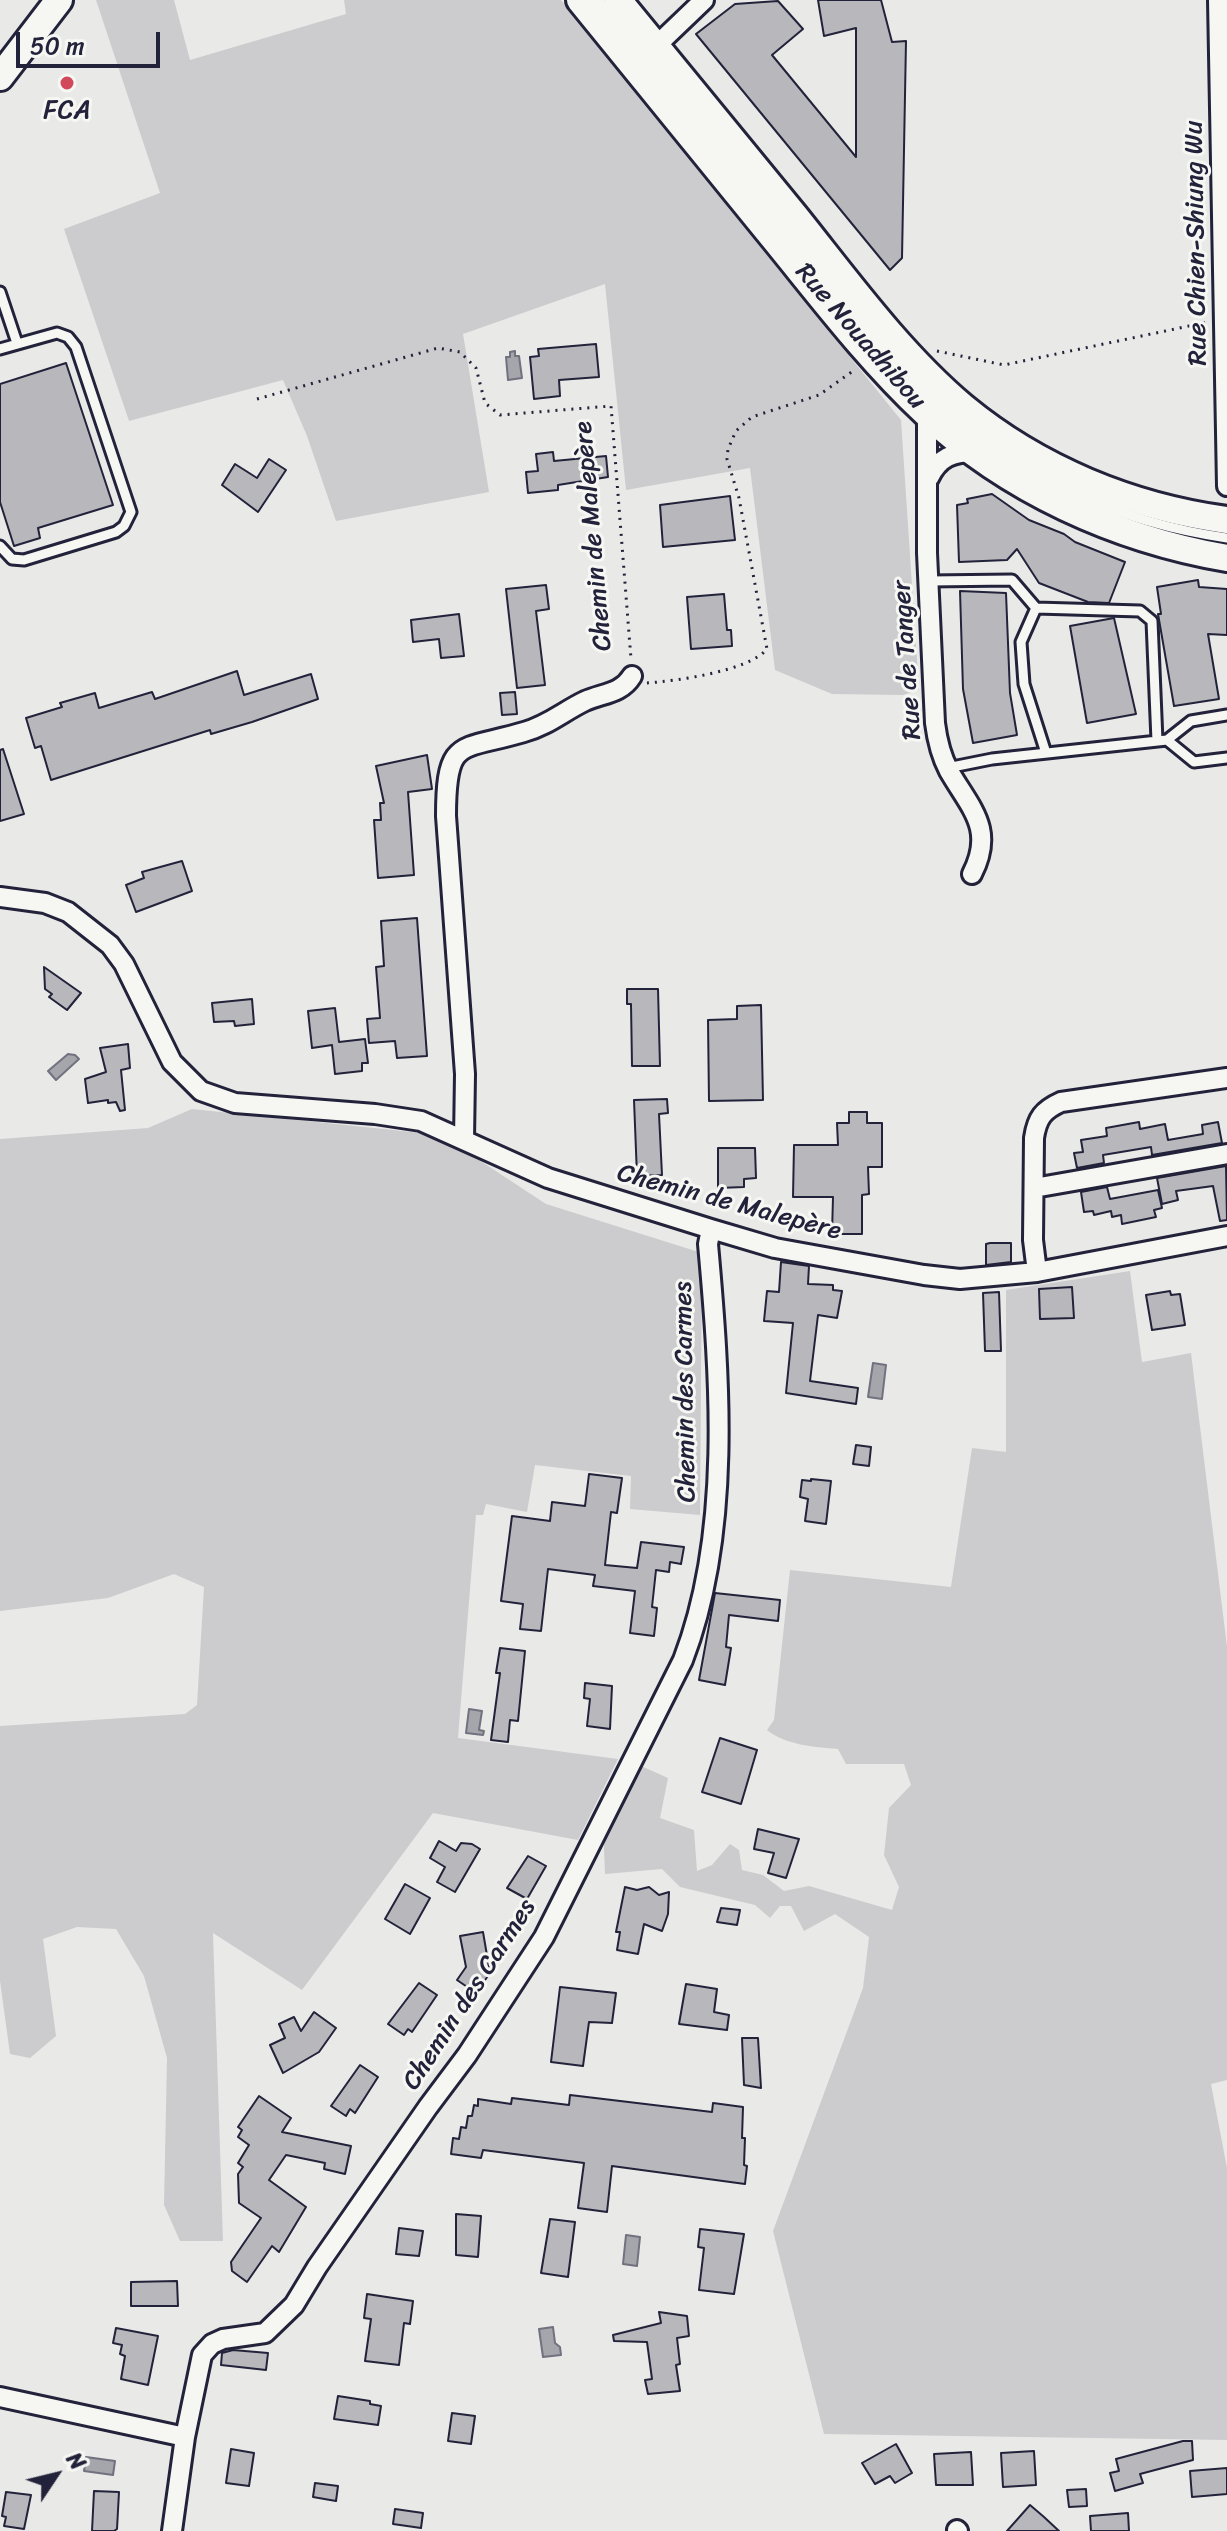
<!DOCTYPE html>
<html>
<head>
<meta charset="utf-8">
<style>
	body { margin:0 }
	#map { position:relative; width:1227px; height:2531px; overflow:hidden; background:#e9e9e7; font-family:Sriracha,sans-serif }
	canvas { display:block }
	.north { position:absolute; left:16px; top:2435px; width:80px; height:80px; -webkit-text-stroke:6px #f6f6f2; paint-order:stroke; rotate:55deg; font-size:22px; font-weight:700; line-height:32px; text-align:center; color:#22223b }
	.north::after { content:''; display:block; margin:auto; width:28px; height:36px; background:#22223b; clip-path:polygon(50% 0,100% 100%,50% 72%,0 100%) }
	.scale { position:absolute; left:16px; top:32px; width:144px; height:36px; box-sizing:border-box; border:4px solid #22223b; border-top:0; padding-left:10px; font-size:24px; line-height:28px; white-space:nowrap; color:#22223b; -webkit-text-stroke:6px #f6f6f2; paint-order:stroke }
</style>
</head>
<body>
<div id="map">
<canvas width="1227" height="2531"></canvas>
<div class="north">N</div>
<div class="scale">50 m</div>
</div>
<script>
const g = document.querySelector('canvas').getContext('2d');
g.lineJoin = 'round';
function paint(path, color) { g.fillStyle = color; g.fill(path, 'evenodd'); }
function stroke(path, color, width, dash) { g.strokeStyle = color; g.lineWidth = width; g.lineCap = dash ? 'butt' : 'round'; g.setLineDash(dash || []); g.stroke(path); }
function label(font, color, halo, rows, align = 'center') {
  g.font = font + ' Sriracha,sans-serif'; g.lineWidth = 6; g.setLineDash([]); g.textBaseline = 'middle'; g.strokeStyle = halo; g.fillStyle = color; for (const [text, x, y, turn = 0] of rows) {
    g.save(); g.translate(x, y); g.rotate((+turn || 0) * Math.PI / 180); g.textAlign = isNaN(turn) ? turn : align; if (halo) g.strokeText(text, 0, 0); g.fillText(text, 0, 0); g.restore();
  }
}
const green = new Path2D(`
	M96,0H174L190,60L346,14L344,0H561L901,420L919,690L903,695L832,694L775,670L750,468L626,490L605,284L463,334L489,492L336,521L307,436L283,380L129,421L64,229L160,193Z
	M192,1109L441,1135L546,1204L702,1253L700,1515L630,1509L631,1476L535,1465L527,1512L486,1504L483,1515H476L458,1738L618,1759L578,1840L433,1813L302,1990L213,1933L223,2241H180L164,2205L167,2058L144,1976L116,1929L77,1927L43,1939L56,2036L30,2058L10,2054L0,1981V1726L185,1714L197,1705L204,1587L174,1574L108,1598L0,1611V1139L148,1128Z
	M1130,1271L1142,1362L1191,1353L1227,1647V2080L1211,2084L1227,2168V2440L824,2434L773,2231L863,1988L869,1937L835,1914L804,1931L791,1906H780L770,1918L755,1905L680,1887L662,1869L605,1874L603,1822L639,1765L668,1778L660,1818L694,1830L697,1871L712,1865L730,1844L739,1850L742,1870L763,1875L784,1891L809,1886L892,1910L899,1887L884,1855L889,1808L911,1785L904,1764H846L838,1749C813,1747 786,1745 767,1730L774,1720L790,1570L951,1587L972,1448L1006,1452V1290Z`);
const water = new Path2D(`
	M515,351V356H519L522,378L508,380L506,357H510V352Z
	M68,1054L75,1055L79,1059L56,1080L48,1071Z
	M873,1363L886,1365L882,1399L868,1397Z
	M469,1709L482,1711L479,1730L484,1731L483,1735L466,1733Z
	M626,2235L640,2237L637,2266L623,2264Z
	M553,2327L555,2343L560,2347L561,2355L543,2357L539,2329Z
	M86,2457L115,2461L113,2475L84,2471Z`);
const building = new Path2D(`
	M818,0H881L892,42L906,41L902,258L890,270L696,34L735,4L778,1L803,29L772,55L856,157V28L824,36Z
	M596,344L599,377L559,380L560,396L534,399L530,357L539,356L538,349Z
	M66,363L113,505L38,528L40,538L14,546L0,502V384Z
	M553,452L554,461L606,456L608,477L558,485V490L528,493L526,472L538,471L536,454Z
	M269,459L286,470L258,512L222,485L235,464L257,478Z
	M992,494L1029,520L1064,534L1075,542L1125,562L1109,603L1088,602L1039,583L1017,549L1007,560L959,562L957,505L968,503L967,499Z
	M730,496L735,540L663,547L660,505Z
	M1198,580L1199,587L1227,589V635L1208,634L1219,699L1174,706L1158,614H1161L1157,587Z
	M546,585L549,609L536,611L545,685L517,688L506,589Z
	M960,591L1006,593L1010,693L1017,735L973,743L963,689Z
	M724,594L727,630H731L732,646L691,649L687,597Z
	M459,614L464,656L441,658L439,639L413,642L411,620Z
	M1114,618L1136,714L1087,723L1070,626Z
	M237,671L244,695L311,674L318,699L252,722L211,734L210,730L51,780L41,746L35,748L26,718L62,707L60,703L95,693L99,708L152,692L155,699Z
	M515,692L517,714L502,715L500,693Z
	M3,749L24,814L0,821V750Z
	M427,755L432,789L408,792L414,875L378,878L374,820H381L380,803H384L376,766Z
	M182,861L192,891L136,912L126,885L144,878L142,872Z
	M417,918L427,1056L397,1058L395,1041L369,1043L367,1019L380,1018L376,967L384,966L381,921Z
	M44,967L81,993L67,1010L49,997L52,994L45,989Z
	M627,989H658L660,1066H632L631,1004H627Z
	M252,999L254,1024L235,1026L234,1021L214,1022L212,1003Z
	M761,1005L763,1100L709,1101L708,1020L737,1019V1006Z
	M335,1008L339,1042L365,1039L368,1063H362V1071L335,1074L332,1045L312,1048L308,1011Z
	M128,1044L130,1068L121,1070L125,1110L120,1111L116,1102L108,1103V1100L88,1103L85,1079L106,1072L100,1048Z
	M667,1099L668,1113L659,1114L662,1175L637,1176L634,1100Z
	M849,1112H867V1123H882V1167H868L869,1194L862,1195V1234H832L833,1197H793L794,1145H838L837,1123H849Z
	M1139,1122L1140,1129L1165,1124L1168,1140L1203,1134L1202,1125L1218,1122L1222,1143L1152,1155L1151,1147L1103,1155L1104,1163L1077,1168L1074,1153L1083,1152L1081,1140L1107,1136L1106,1128Z
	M718,1148H755L756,1178L744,1179V1187L718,1188Z
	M1226,1166L1227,1220L1220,1221L1213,1186L1176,1191L1178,1200L1162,1204L1157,1178Z
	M1107,1187L1110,1199L1158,1190L1162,1208L1154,1210L1156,1217L1122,1224L1121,1215L1112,1217L1111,1211L1094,1215L1093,1211L1084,1212L1081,1192Z
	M990,1243H1011V1262L986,1265V1244Z
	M781,1262L809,1266L808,1284L833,1285V1290L842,1291L837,1318L818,1315L810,1381L858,1388L856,1404L786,1393L793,1323L764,1321L767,1291L779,1292Z
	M1072,1287L1074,1318L1040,1319L1039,1289Z
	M1170,1291L1171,1295L1180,1294L1185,1325L1152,1330L1146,1295Z
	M999,1292L1001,1351H985L983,1293Z
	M856,1445L871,1447L869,1466L853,1464Z
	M589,1474L622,1478L617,1513L611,1512L605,1565L637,1568L641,1542L684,1547L681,1564L670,1562L669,1572L656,1570L652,1607L657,1608L654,1636L630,1633L635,1591L593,1586L595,1575L548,1569L541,1631L520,1629L523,1604L501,1601L512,1516L550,1521L552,1502L585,1506Z
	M811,1479L831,1481L826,1524L805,1521L808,1499L800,1497L802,1480L811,1481Z
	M715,1593L780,1600L778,1621L729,1615L726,1647L731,1648L725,1685L699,1680Z
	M500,1648L525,1651L518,1721L510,1720L508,1742L491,1740L500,1673H496Z
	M585,1683L612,1686L610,1729L587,1726L590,1699L584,1698Z
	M720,1738L757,1750L741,1804L702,1792Z
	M758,1829L799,1839L786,1878L768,1873L774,1853L754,1849Z
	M439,1841L456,1851L461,1843L472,1844L480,1849L455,1892L437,1882L445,1867L430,1858Z
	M528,1856L546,1866L527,1899L507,1888Z
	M405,1884L430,1898L410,1934L385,1919Z
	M625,1887L637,1890L649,1887L659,1895L669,1892L668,1914L662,1931L644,1924L638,1954L617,1950L620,1932H616Z
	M721,1908L740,1910L737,1925L717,1922Z
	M483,1932L490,1973L476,1993L457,1980L466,1967L460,1936Z
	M419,1983L437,1995L412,2032L408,2029L404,2035L388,2024Z
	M686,1984L717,1989L714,2012L729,2015L727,2030L679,2024Z
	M560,1987L616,1993L612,2023L589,2022L583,2066L551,2062Z
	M314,2012L336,2028L319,2052L283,2073L270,2045L285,2038L279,2024L294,2017L301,2031Z
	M742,2038H758L761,2088L744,2085Z
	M360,2065L378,2077L355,2113L350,2109L346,2116L331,2106Z
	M570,2095L712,2112L713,2103L743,2107L742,2138H745L744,2165L747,2166L745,2184L612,2166L607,2212L578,2208L584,2163L483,2150L481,2158L451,2154L453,2138L459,2139L461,2127L466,2128L468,2116H472L474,2105L478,2106V2099L511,2104L512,2098L569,2105Z
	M259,2096L291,2118L282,2132L351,2146L345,2174L324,2169L325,2163L286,2155L269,2180L306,2207L279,2252L272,2246L247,2282L232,2271L231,2262L261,2218L239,2203L238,2174L243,2167L238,2163L249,2145L238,2137L242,2130L238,2127Z
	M456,2214L481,2216L478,2257L456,2255Z
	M550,2219L575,2222L568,2277L541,2273Z
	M399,2228L423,2231L419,2256L396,2254Z
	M700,2229L744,2234L734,2294L699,2290L704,2248L698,2247Z
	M177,2281L178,2306H131V2282Z
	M367,2294L413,2301L410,2324L404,2323L399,2365L365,2361L371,2319L364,2318Z
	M659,2312L687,2316L689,2336L677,2338L680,2364L676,2365L680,2391L648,2394L645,2380L652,2379L647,2342L614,2341L613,2335L661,2323Z
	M116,2328L158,2336L148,2385L121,2379L125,2356L120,2354L122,2345L113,2343Z
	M233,2350L268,2353L266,2370L221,2365L222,2353Z
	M338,2396L370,2401V2404L381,2406L378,2425L334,2419Z
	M452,2413L475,2416L471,2444L448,2441Z
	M1183,2441H1192L1193,2460L1140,2474L1143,2483L1115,2491L1110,2473L1119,2471L1116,2459Z
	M896,2444L912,2473L895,2483L890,2476L875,2484L862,2463Z
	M231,2449L254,2453L249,2486L226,2483Z
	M1034,2451L1036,2485L1003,2487L1001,2453Z
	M971,2452L973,2485H936L934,2454Z
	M1227,2468V2494L1192,2497L1190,2471Z
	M315,2483L338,2486L336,2501L313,2497Z
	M1086,2489L1087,2506L1069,2507L1067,2490Z
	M94,2491L119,2492L117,2529L114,2531H92Z
	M6,2492L31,2495L24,2529L4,2526L6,2517L2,2516Z
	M1030,2505L1044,2517L1059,2531H1007Z
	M395,2509L423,2513L421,2528L393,2524Z
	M1128,2513L1129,2531H1091L1090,2516Z`);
const path = new Path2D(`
	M937,351L1004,365L1208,322
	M257,399L438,348L460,352L476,368L485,403L500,415L611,406L631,659
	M647,683C676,681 749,671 767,649L739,498L727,459L728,449L736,431L752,417L819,395L853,371`);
const lane = new Path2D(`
	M599,0C664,80 730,160 795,240C841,296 885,355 939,405C1019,478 1121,523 1227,538
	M0,292L17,343
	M0,349L57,333L68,337L76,347L131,512L124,526L116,532L24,560L12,559L0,546
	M929,581L1012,580L1036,608L1021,642L1024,684L1046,753
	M1036,608L1140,611L1152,621L1157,741
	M1167,740L1191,721L1227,715
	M947,768L992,759L1167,740L1194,762L1227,758`);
const street = new Path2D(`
	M1218,0L1227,486
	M656,46L704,0
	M927,414V553L935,723C937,739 941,756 949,771C971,809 995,829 972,874
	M929,478C939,457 953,452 975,452
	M0,897L45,903L68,912L110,945L124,964L172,1062L201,1091L235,1103L375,1114L421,1121L548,1178L711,1229L775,1248L924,1275L960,1279L1037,1272L1227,1236
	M464,1140L465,1074L446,816C446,736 460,751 524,732C547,726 564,711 585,701C603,693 621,694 632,676
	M1034,1188L1227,1154
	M1037,1272L1033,1240L1034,1138C1037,1118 1043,1110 1061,1102L1227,1078
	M0,2397L185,2437
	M957,2530L958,2531
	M172,2531L185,2437L202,2355L212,2344L223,2339L265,2333L294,2305L317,2267L428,2107L467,2055L544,1937L683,1660C732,1533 720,1377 708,1244L711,1229`);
const secondary = new Path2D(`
	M580,0C642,77 705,153 767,230C818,292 867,358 926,413C1008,490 1116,539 1227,558
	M618,0C677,72 736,144 795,216C847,281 899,353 963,407C1038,469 1131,507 1227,520
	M0,77L59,0`);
const markers = [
	[67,83,8,"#d1495b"]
];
const poiNames = [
	["FCA",67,111]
];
const streetNames = [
	["Rue Chien-Shiung Wu",1197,243,-91],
	["Rue Nouadhibou",860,337,49],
	["Chemin de Malepère",594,536,-95],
	["Rue de Tanger",908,660,-94],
	["Chemin de Malepère",729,1203,15],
	["Chemin des Carmes",686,1392,-91],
	["Chemin des Carmes",470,1995,-57]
];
paint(green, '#ccccce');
paint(water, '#a5a5ac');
stroke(water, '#71717f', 2);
paint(building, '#b8b8bc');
stroke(building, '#22223b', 2);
stroke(lane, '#22223b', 15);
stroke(street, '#22223b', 24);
stroke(secondary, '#22223b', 32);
stroke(path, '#22223b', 3, [2, 6]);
stroke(lane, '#f6f6f2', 9);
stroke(street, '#f6f6f2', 18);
stroke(secondary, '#f6f6f2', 26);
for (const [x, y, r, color] of markers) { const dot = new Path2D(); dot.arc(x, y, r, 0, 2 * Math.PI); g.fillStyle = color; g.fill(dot); stroke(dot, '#f6f6f2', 3); }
label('26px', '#22223b', '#f6f6f2', poiNames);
label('26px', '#22223b', '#f6f6f2', streetNames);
</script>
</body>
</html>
